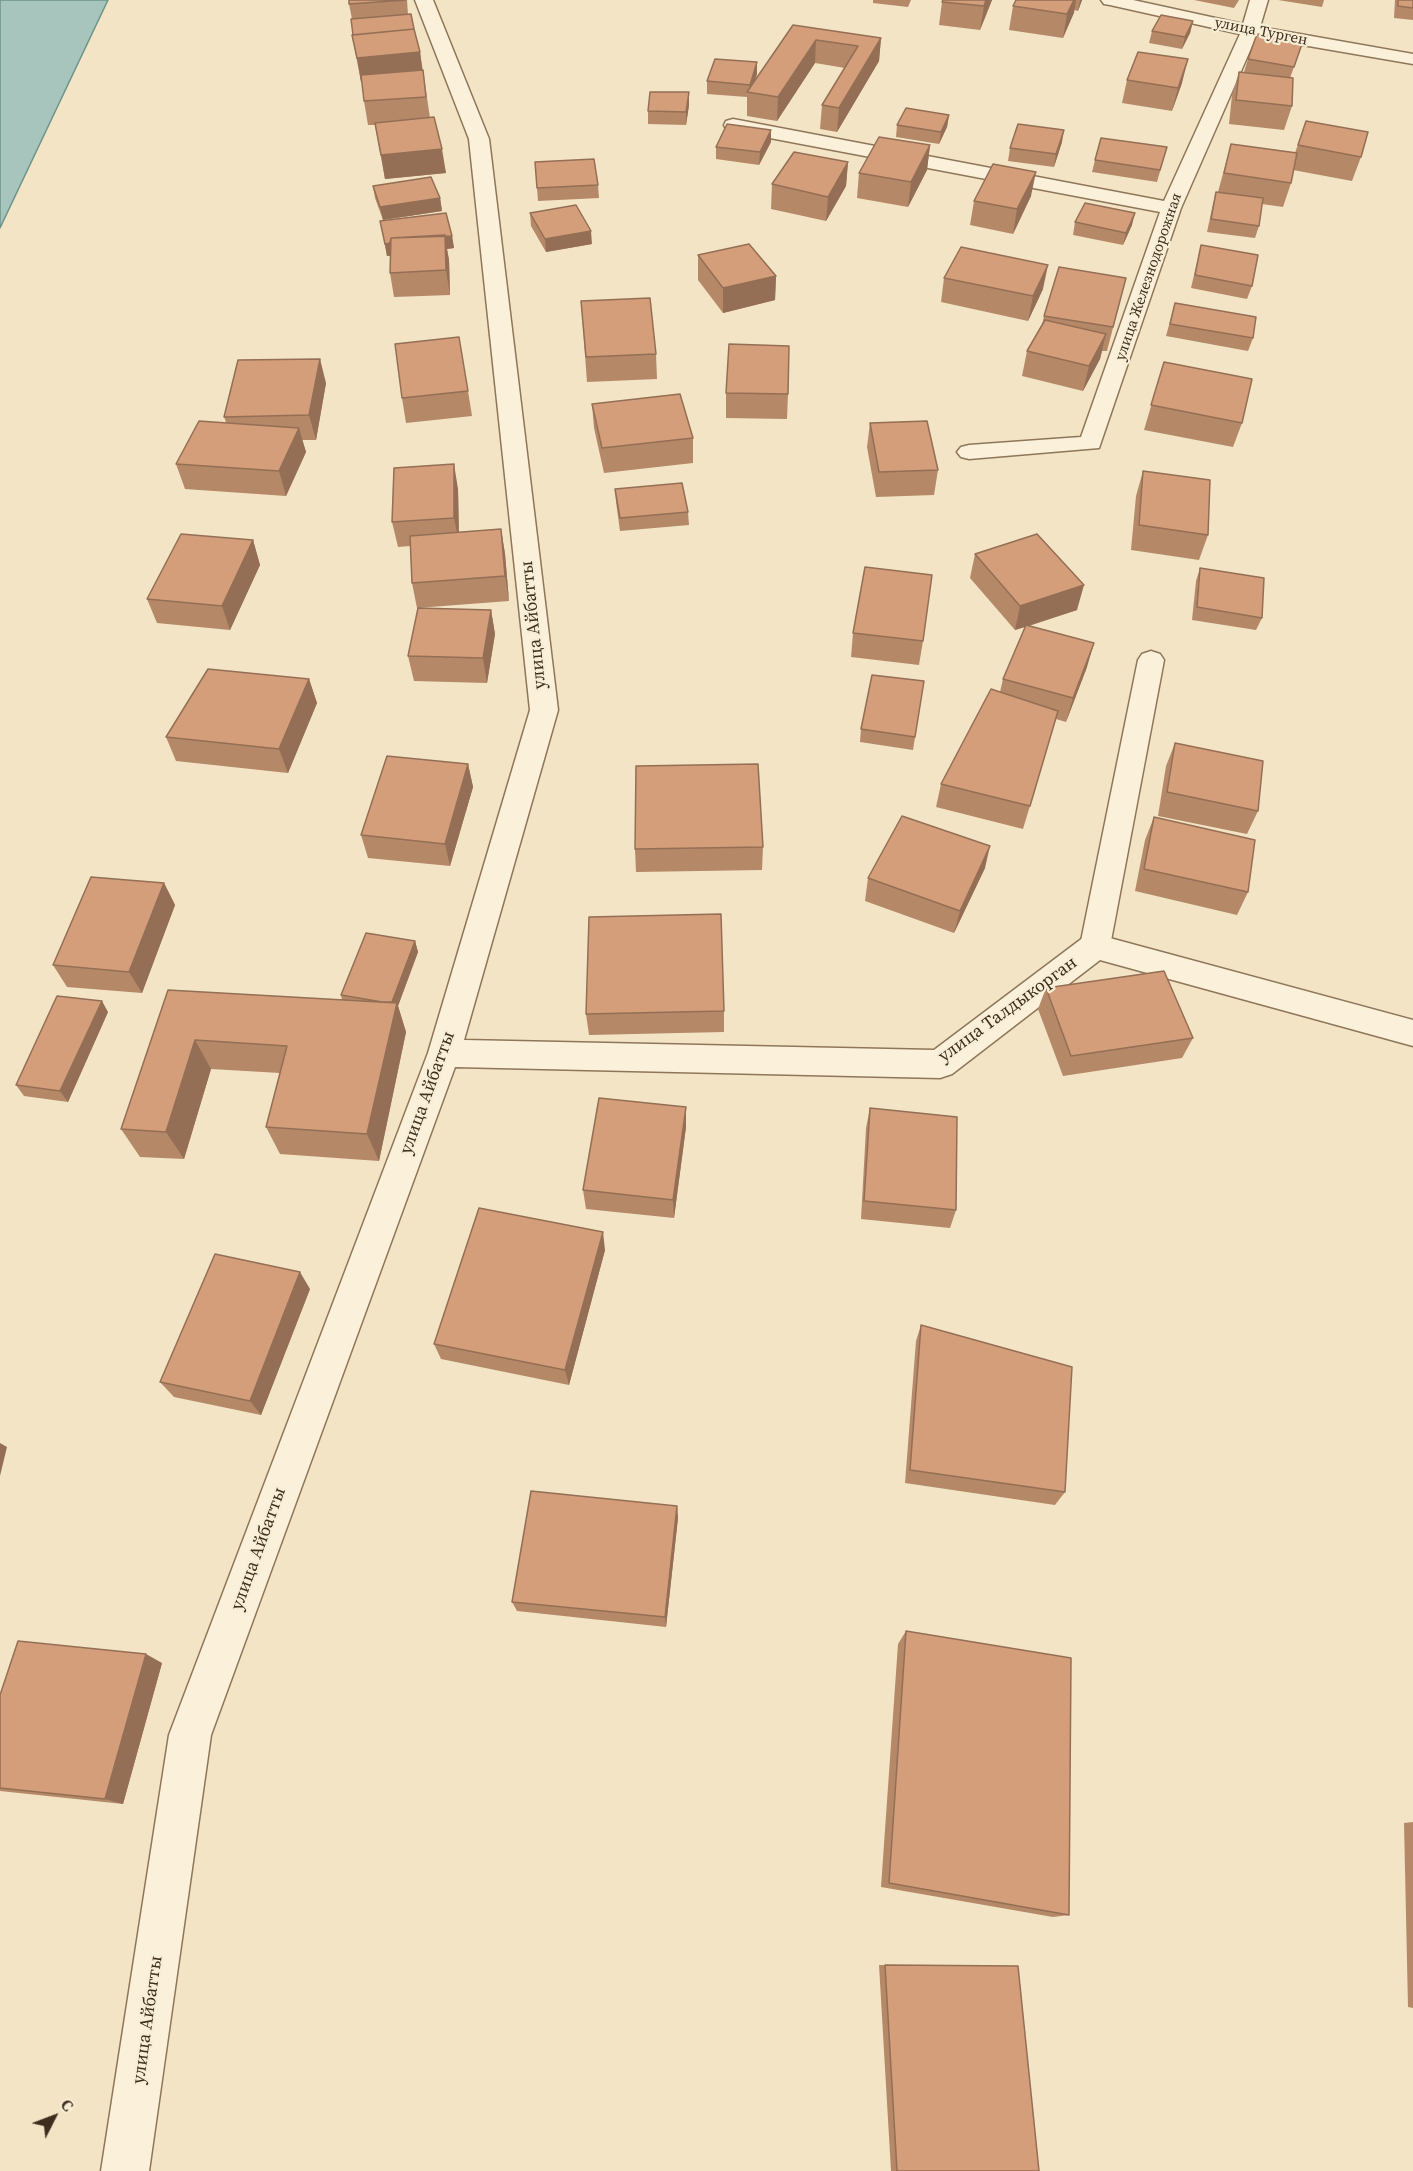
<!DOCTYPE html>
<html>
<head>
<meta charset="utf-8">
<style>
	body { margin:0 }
	#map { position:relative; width:1413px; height:2171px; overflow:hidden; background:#f2e4c5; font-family:"Source Serif 4",serif }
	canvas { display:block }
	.north { position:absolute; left:24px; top:2087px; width:60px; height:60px; -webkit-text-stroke:4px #f8eed6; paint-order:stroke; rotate:48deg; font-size:16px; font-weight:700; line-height:24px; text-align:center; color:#3e2e1e }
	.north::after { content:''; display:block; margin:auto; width:21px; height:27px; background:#3e2e1e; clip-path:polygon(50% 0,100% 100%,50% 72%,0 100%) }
</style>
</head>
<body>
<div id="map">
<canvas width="1413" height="2171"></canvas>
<div class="north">С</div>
</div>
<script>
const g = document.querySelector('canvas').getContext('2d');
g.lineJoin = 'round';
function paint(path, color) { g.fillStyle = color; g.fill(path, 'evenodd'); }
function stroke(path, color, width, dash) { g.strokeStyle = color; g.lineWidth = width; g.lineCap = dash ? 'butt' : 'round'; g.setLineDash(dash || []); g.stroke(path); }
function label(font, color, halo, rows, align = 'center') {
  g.font = font + ' "Source Serif 4",serif'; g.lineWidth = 4.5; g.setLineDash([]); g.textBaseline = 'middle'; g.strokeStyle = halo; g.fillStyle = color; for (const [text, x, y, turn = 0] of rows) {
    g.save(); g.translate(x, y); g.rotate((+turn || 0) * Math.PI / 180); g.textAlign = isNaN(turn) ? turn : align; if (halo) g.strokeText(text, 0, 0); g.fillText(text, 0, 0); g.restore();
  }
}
const water = new Path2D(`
	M0,0H108L0,228Z`);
const service = new Path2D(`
	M1151,651L1160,654L1164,660L1110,946L1106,955L1095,958L1084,955L1080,946L1138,660L1142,654Z`);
const minor = new Path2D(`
	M415,0H433L489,139L558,710L464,1040L934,1050L1084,937L1095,934L1413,1020V1046L1100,960L952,1074L940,1078L455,1067L211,1735L149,2171H101L169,1735L428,1053L530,710L469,139Z
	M1101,0H1133L1243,24L1250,0H1268L1260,27L1413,54V64L1256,37L1181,208L1099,448L969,459L961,457L957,452L961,447L969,445L1081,437L1160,212L733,131L726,129L724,125L726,121L733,119L1164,201L1240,34L1110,5L1104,4Z`);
const wall = new Path2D(`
	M407,0L408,15L420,52L430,118L446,173L385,179L375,125H368L364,101L362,82H361L352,35V19L349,4Z
	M873,0H911L908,7L873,3Z
	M992,0L980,30L939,25L942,2Z
	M1016,0H1082L1078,11L1074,10L1063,38L1009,30L1013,6Z
	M1194,0H1239L1234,8Z
	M1278,0H1324L1322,7Z
	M1395,0H1413V20L1394,18Z
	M1193,21L1190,33L1182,49L1149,43L1152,31Z
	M793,25L881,38L879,61L837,132L820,129L822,105L845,68L815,63L777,121L747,116V97L707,94V81L757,74L754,83Z
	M1299,53L1290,78L1292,106L1284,130L1229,124L1232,95L1239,72L1256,74L1244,72L1248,59Z
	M1127,80L1182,83L1172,111L1122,103Z
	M689,92V105L686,125L648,124V111Z
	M949,115L947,127L939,144L896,137L897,125Z
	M1306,121L1361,157L1352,181L1293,170L1291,183L1283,207L1262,204L1259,226L1255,238L1207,232L1213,204L1216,192H1218L1231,144L1295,153Z
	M771,130V142L759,165L716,159V147Z
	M1062,142L1054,167L1008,161L1010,148Z
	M930,145L927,170L908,207L857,198L859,173Z
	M1167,147L1157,182L1092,172L1095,160Z
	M535,162L598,185L599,198L538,201Z
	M848,162L846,186L826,221L771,209L772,184Z
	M373,186L440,198L442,211L383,220L375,198Z
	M1031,196L1013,234L970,225L974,201Z
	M530,213L592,244L546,252L531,226Z
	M380,221L452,236L454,248L447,249L449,260L450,295L394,297L390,273V256H387Z
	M1075,222L1132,225L1123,245L1073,235Z
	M1201,245L1252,286L1247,299L1191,288Z
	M698,255L776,276L775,300L723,313L698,280Z
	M944,278L1043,289L1028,321L941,302Z
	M1126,278L1107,351H1102L1100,359L1083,391L1022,376L1027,351L1042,325L1044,316Z
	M581,301L656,354L657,379L587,382Z
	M1175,303L1253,338L1248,351L1166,336Z
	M1164,362L1242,423L1233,447L1144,430Z
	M326,383L316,440H302L306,452L286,496L185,489L176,464L226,422L224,417Z
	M468,391L472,416L406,423L402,398Z
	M726,393L788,394L787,419L726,418Z
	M592,404L693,438V463L604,473L594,428Z
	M870,423L938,470L934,495L876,497L867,447Z
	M1143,471L1208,535L1199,560L1131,550L1136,496Z
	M458,489L459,533L501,529L505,554L509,601L417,608L412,583L410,546L398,547L392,522Z
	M615,489L688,512L689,525L620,531L616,502Z
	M253,540L260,565L230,630L157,623L147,599Z
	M975,554L1077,610L1029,626L1087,667L1066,722L1056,719L1023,829L936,807L941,784L1000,692L1003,679L1025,627L1015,630L970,578Z
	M1200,568L1262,618L1256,630L1192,620L1196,581Z
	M491,610L495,634L487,683L414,681L408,656Z
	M853,633L923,641L919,665L851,657Z
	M309,679L317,703L288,773L176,761L166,737Z
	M924,681L913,750L860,742L861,729Z
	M1175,743L1258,811L1247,834L1158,816L1166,766Z
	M468,764L473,787L450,866L368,858L361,835Z
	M1154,817L1248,892L1237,915L1135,891L1145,840Z
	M763,847L762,870L636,872L635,849Z
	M985,868L954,933L865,901L868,878Z
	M164,883L175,905L142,993L67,987L53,965Z
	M415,941L418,952L398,1006L406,1032L379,1161L280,1154L266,1127L280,1073L211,1069L184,1159L140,1157L121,1129L168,990L342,1000L341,995Z
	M1046,988L1193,1038L1182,1058L1063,1076L1038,1009Z
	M724,1011V1032L589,1035L586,1014Z
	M108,1012L68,1102L24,1096L16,1085Z
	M870,1108L956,1210L950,1228L861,1219L866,1128Z
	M686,1127L674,1218L586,1209L583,1190Z
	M605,1250L569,1385L441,1359L434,1344Z
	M310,1289L261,1415L174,1397L160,1382Z
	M921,1325L1065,1492L1055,1505L905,1483L916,1341Z
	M677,1506L678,1518L666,1627L517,1611L512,1602Z
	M906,1631L1069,1915L1053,1917L881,1887L898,1644Z
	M162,1663L123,1804L0,1791V1695Z
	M1413,1822V2008L1408,2007L1404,1823Z
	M879,1965L1018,1966L1039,2171H891Z`);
const shadedWall = new Path2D(`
	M986,0H992L980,30L984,6Z
	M1074,0H1076L1074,13L1063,38L1067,14Z
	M1080,0H1082L1078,11Z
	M1193,21L1190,33L1182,49L1185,37Z
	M881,38L879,61L837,132L839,108Z
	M816,40L815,63L777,121L778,97Z
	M420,52L423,75V70L430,121L424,76L361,82L357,58Z
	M1188,59L1182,83L1172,111L1178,88Z
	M757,62V74L751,93H749L750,85Z
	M689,92V105L686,125V112Z
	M949,115L947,127L939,144L941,132Z
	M771,130V142L759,165L760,152Z
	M1064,130L1062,142L1054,167L1056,154Z
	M930,145L927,170L908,207L911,182Z
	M442,149L446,173L385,179L381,155Z
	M848,162L846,186L826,221L828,197Z
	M1036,172L1031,196L1013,234L1017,209Z
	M440,198L442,211L383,220L380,207Z
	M1135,213L1132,225L1123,245L1126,233Z
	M591,231L592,244L546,252L545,239Z
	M452,236L454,248L447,249L449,260L450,295L446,270L445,249L387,256L385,244Z
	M1048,265L1043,289L1028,321L1033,296Z
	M776,276L775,300L723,313V288Z
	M1106,334L1100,359L1083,391L1089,366Z
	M320,359L326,383L316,440L309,415Z
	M299,428L306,452L286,496L279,471Z
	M454,464L458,489L459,543L454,518Z
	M501,529L505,554L509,601L505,576Z
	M253,540L260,565L230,630L222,606Z
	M1084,585L1077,610L1015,630L1020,606Z
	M491,610L495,634L487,683L483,658Z
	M1094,643L1087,667L1066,722L1073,698Z
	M309,679L317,703L288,773L279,749Z
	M468,764L473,787L450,866L445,844Z
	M990,846L985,868L954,933L960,911Z
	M164,883L175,905L142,993L129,972Z
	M415,941L418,952L398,1006L406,1032L379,1161L367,1134L391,1003Z
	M102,1001L108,1012L68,1102L60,1091Z
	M195,1040L211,1069L184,1159L166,1132Z
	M686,1107V1127L674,1218L673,1200Z
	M603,1232L605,1250L569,1385L565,1370Z
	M300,1272L310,1289L261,1415L250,1401Z
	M0,1443L7,1447L0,1476Z
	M677,1506L678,1518L666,1627L665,1617Z
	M146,1654L162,1663L123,1804L105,1799Z`);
const building = new Path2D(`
	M349,0H406L349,4Z
	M943,0H986L984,6L942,2Z
	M1016,0H1074L1067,14L1013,6Z
	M1398,0H1413V8L1398,6Z
	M411,14L414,29L353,35L351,19Z
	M1161,15L1193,21L1185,37L1152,31Z
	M793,25L881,38L839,108L822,105L858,46L816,40L778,97L747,92Z
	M414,29L420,52L357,58L352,35Z
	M1257,34L1303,41L1294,67L1248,59Z
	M1138,52L1188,59L1178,88L1127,80Z
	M715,59L757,62L750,85L707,81Z
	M423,70L426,97L364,101L361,75Z
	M1239,72L1293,78L1292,106L1236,100Z
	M650,92H689L686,112L648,111Z
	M906,108L949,115L941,132L897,125Z
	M434,117L442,149L381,155L375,123Z
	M1306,121L1368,132L1361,157L1298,145Z
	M727,124L771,130L760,152L716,147Z
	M1018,124L1064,130L1056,154L1010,148Z
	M879,137L930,145L911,182L859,173Z
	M1101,138L1167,147L1160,170L1095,160Z
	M1231,144L1297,153L1291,183L1224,173Z
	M794,152L848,162L828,197L772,184Z
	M594,159L598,185L537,188L535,162Z
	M993,164L1036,172L1017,209L974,201Z
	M431,177L440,198L380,207L373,186Z
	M1216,192L1263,198L1259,226L1211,219Z
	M1085,203L1135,213L1126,233L1075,222Z
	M576,205L591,231L545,239L530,213Z
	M446,213L452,236L391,238L390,243L385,244L380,221Z
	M445,235L446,270L390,273L391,238Z
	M749,244L776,276L723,288L698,255Z
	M1201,245L1258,255L1252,286L1195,275Z
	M961,247L1048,265L1033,296L944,278Z
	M1059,267L1126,278L1113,327L1044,316Z
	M650,298L656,354L586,357L581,301Z
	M1175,303L1256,317L1253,338L1170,324Z
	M1045,320L1106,334L1089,366L1027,351Z
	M459,337L468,391L402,398L395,344Z
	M729,344L789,346L788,394L726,393Z
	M320,359L309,415L224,417L238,360Z
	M1164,362L1252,379L1242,423L1151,405Z
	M680,394L693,438L602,448L592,404Z
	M199,421L299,428L279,471L176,464Z
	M927,421L938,470L879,472L870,423Z
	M454,464V518L392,522L394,468Z
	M1143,471L1210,480L1208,535L1139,525Z
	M682,483L688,512L620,518L615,489Z
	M501,529L505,576L412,583L410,536Z
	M181,534L253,540L222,606L147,599Z
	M1037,534L1084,585L1020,606L975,554Z
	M865,567L932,575L923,641L853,633Z
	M1200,568L1264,578L1262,618L1197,607Z
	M418,608L491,610L483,658L408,656Z
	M1026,625L1094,643L1073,698L1003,679Z
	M208,669L309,679L279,749L166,737Z
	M872,675L924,681L915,737L861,729Z
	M991,689L1058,711L1030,806L941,784Z
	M1175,743L1263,761L1258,811L1167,792Z
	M387,756L468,764L445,844L361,835Z
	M758,764L763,847L635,849L636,766Z
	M902,816L990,846L960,911L868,878Z
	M1154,817L1255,840L1248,892L1144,869Z
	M91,877L164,883L129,972L53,965Z
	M721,914L724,1011L586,1014L589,917Z
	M366,933L415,941L392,1002H382L341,995Z
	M1164,971L1193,1038L1071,1056L1046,988Z
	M168,990L397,1003L367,1134L266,1127L287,1046L195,1040L166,1132L121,1129Z
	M57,996L102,1001L60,1091L16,1085Z
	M599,1098L686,1107L673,1200L583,1190Z
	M870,1108L957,1117L956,1210L864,1201Z
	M479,1208L603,1232L565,1370L434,1344Z
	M215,1254L300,1272L250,1401L160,1382Z
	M921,1325L1072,1367L1065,1492L910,1470Z
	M531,1491L677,1506L665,1617L512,1602Z
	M906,1631L1071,1658L1069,1915L889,1883Z
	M18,1641L146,1654L105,1799L0,1788V1695Z
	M885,1965L1018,1966L1039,2171H897Z`);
const farStreetnames = [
	["улица Турген",1261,32,11],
	["улица Железнодорожная",1149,277,-71]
];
const streetNames = [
	["улица Айбатты",534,625,-96],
	["улица Талдыкорган",1008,1010,-36],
	["улица Айбатты",428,1093,-70],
	["улица Айбатты",259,1549,-70],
	["улица Айбатты",148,2020,-82]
];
paint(water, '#a7c5bc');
stroke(water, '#6d948a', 1.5);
stroke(service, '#8f7659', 3);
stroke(minor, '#8f7659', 3);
paint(service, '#fbf1da');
paint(minor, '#fbf1da');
paint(wall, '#b58868');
paint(shadedWall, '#946f55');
paint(building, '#d39e79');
stroke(building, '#946f55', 1.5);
label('15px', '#3e2e1e', '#f8eed6', farStreetnames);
label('18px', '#3e2e1e', '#f8eed6', streetNames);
</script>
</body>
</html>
